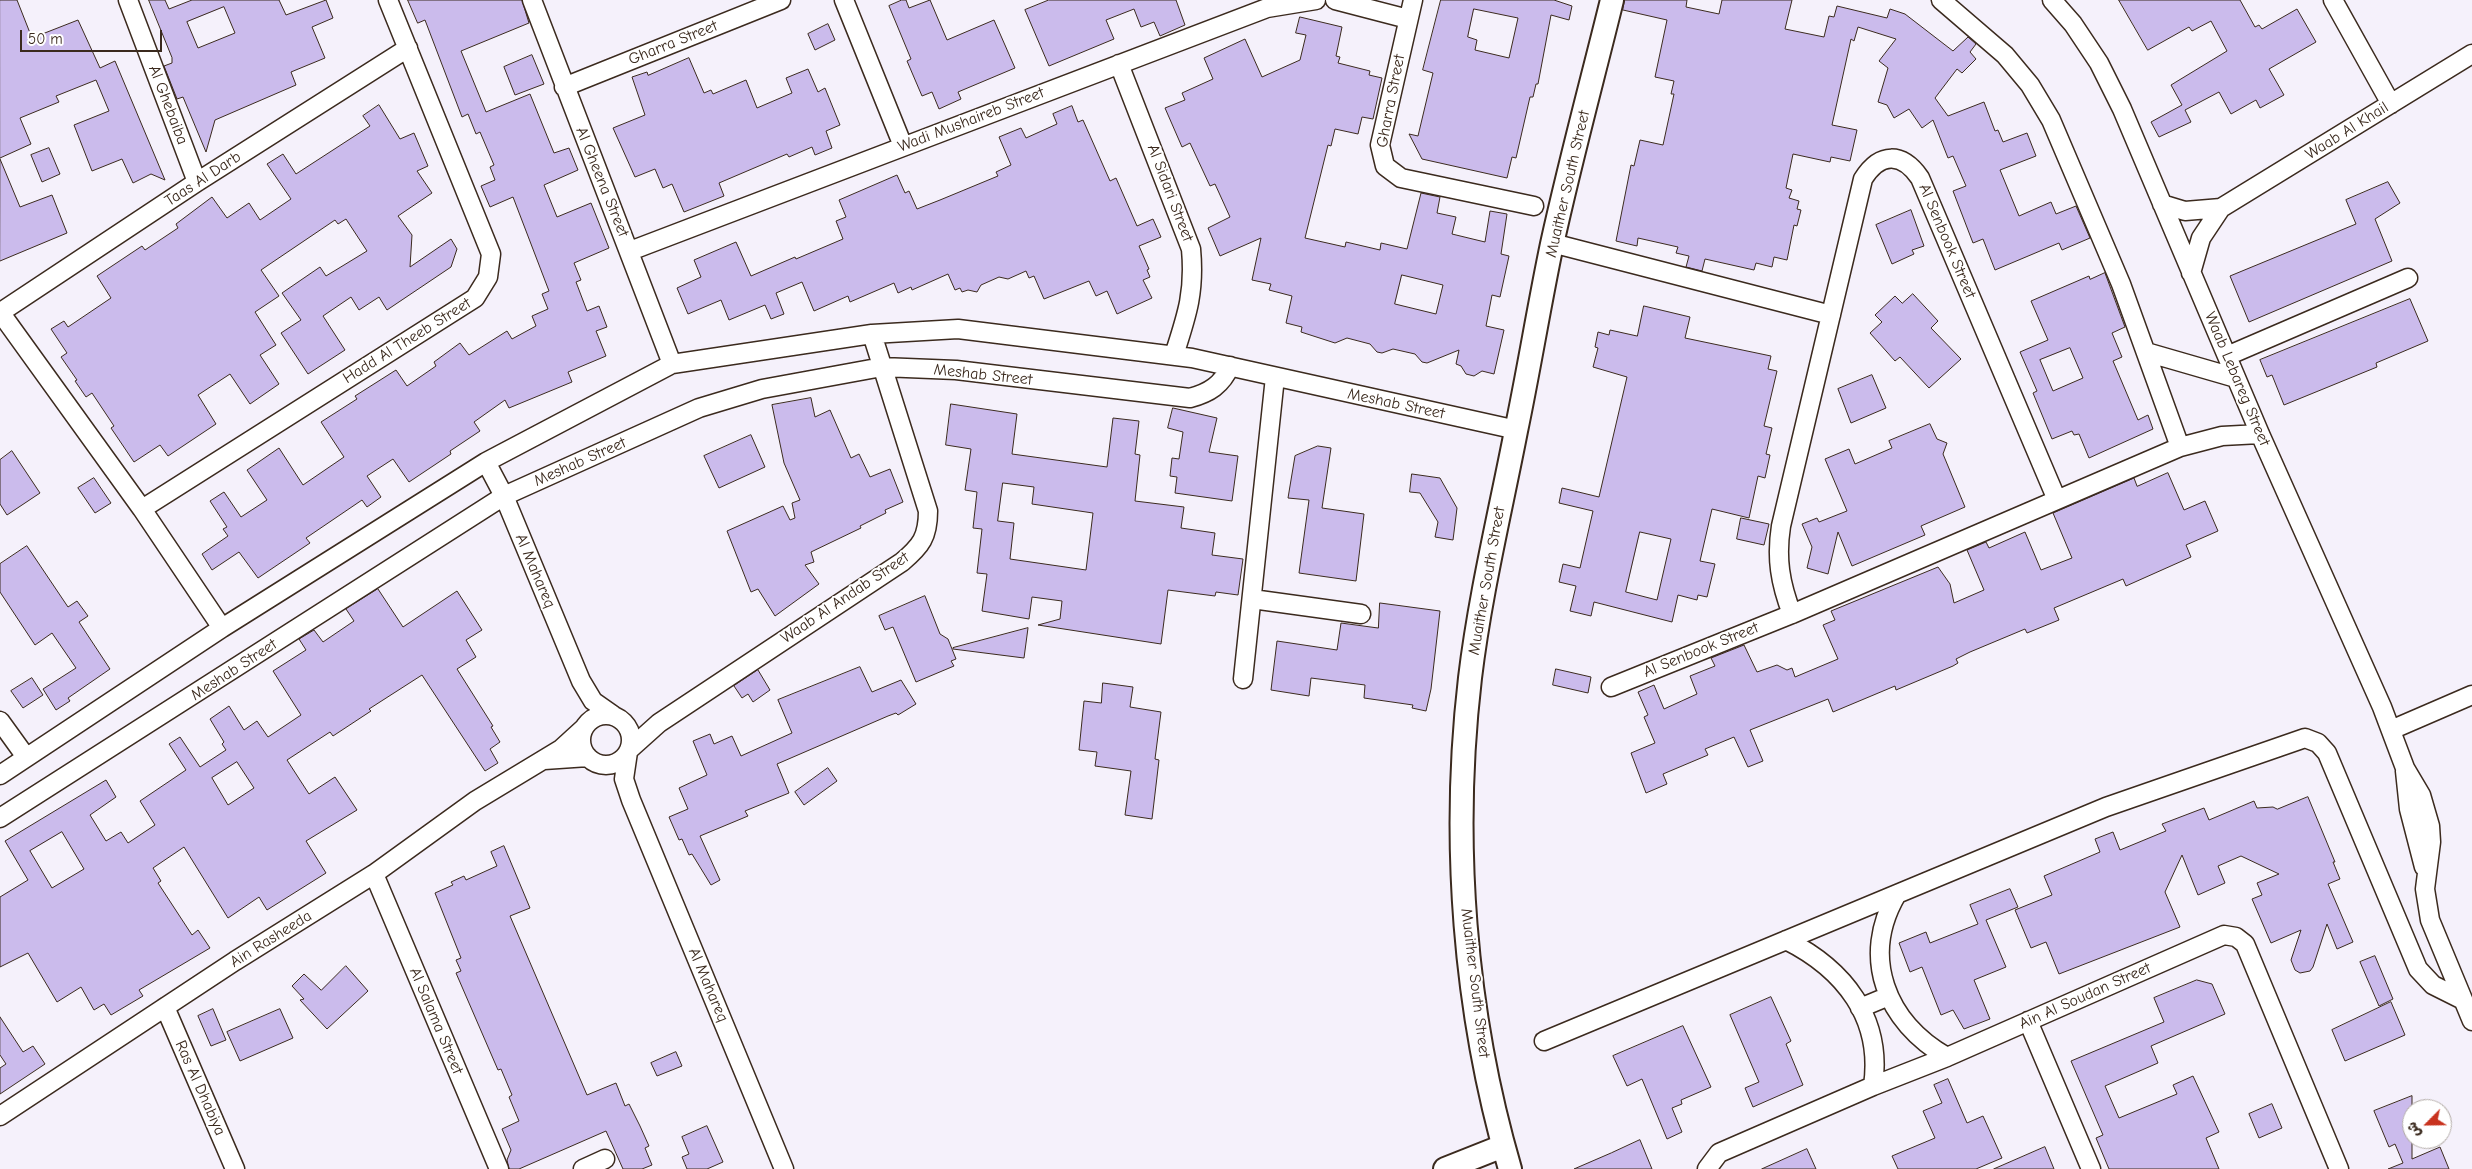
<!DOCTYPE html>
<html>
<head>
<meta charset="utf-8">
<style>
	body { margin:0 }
	#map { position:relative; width:2472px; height:1169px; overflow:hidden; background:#f5f1fb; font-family:"Comic Neue","Playpen Sans Arabic",sans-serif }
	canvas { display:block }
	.north { position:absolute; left:2402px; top:1099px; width:50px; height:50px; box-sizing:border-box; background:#fff; border:1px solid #b1aaa5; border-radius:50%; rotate:247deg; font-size:14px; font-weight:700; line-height:20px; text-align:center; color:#3b2a1e }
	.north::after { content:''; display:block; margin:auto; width:18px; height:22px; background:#c8321e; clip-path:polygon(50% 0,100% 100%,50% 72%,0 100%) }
	.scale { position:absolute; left:20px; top:30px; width:142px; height:22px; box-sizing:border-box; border:2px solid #3b2a1e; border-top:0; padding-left:6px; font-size:15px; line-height:18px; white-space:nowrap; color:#3b2a1e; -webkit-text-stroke:4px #fff; paint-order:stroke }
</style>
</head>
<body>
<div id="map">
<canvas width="2472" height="1169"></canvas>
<div class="north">ش</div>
<div class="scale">50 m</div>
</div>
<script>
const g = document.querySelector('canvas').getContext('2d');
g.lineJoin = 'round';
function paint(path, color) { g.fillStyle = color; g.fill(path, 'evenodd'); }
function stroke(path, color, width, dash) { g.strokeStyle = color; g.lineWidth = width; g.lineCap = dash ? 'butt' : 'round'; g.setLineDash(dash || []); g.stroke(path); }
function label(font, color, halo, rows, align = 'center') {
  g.font = font + ' "Comic Neue",sans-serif'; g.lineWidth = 4; g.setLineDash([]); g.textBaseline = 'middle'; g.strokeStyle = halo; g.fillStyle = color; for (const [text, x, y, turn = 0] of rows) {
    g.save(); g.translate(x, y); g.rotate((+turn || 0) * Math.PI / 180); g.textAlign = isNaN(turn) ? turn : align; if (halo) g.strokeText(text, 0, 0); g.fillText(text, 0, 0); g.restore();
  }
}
const building = new Path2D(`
	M0,0H17L32,38L78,20L100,68L115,61L165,180L151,174L133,183L122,159L92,171L74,125L109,111L96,80L56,96L59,102L20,118L31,144L0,158Z
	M149,0H165L169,9L192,0H279L286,15L326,0L333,18L312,27L325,58L291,72L296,85L215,120L206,152L183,97L177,99L164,66L172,63V58ZM224,7L235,33L198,48L187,22Z
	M408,0H522L529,23L461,51L486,112L530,94L554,153L569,148L578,170L544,185L557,217L591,203L609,248L574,263L581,280L576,282L587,311L599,306L607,327L596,331L606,356L568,372L572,382L509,408L505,400L474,422L480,431L450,451L451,454L409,482L393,459L367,476L381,497L367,507L362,500L306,538L310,543L258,578L239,552L212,570L202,554L228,536L223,529L227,527L210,501L224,492L241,517L267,500L247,470L279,448L303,485L344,457L321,422L357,399L355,396L396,370L407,386L436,366L434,362L460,343L469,355L507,331L512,339L536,326L532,316L548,309L542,294L549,291L513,197L490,207L481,186L495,180L490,167L494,165L480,132L476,134L468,114L462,117L425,20L418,23Z
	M902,0H906L909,8L930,0L947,40L994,20L1015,68L958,92L961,99L939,109L932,92L922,96L907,61L911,59L889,6Z
	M1049,0H1176L1185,25L1160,36L1154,22L1141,27L1134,9L1106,20L1114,39L1049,66L1025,10Z
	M1441,0H1554L1572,6L1569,20L1551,15L1538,84H1536L1533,97H1530L1516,158L1512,157L1507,178L1422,159L1409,134L1418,136L1433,73L1423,70ZM1474,9L1518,18L1509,58L1475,50L1477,40L1468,37Z
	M1625,0H1687L1686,7L1719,14L1722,0H1792L1785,29L1824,37L1829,16L1834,17L1837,6L1887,18L1890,9L1905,14L1953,51L1968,37L1976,44L1970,52L1976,59L1962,73L1957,69L1935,98L1948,116L1984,102L1995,131L1998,130L2003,142L2027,133L2036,156L2000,170L2019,216L2051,202L2056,214L2076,206L2090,238L2062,250L2059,243L1995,270L1983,239L1973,243L1953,191L1966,186L1953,156L1948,158L1933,120L1922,128L1909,109L1894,118L1887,105L1878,102L1888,68L1879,61L1896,39L1858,27L1854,41L1851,39L1832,125L1857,130L1850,161L1831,157L1830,162L1793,154L1786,188L1792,190L1789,198L1799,201L1797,209L1801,210L1797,226L1794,225L1787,260L1774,257L1772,267L1756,263L1754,270L1705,259L1702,271L1686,267L1689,256L1676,253L1678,247L1638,238L1637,246L1616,241L1631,165L1634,166L1640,140L1663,145L1674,94H1671L1674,81L1655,77L1667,20L1623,10Z
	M2119,0H2240L2255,27L2259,25L2262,29L2297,9L2316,42L2269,69L2284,95L2260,108L2256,100L2231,114L2219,92L2185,110L2191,122L2159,137L2151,122L2182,105L2171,85L2227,51L2211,21L2192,31L2189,27L2148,50Z
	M1300,17L1342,27L1336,56L1340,57L1338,63L1370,71L1369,75L1382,78L1373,119L1362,117L1358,134L1335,129L1331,146L1328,145L1305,238L1345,247L1346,242L1380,250L1381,243L1407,249L1421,193L1440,197L1437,213L1456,217L1452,234L1485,242L1490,211L1507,214L1501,254L1509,256L1500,297L1492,295L1486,326L1504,330L1494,374L1482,371L1474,376L1466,374L1461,366L1456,364L1459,350L1427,363L1422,362L1415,354L1393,349L1382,353L1377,352L1370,344L1347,338L1335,343L1301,332L1302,327L1286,323L1292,296L1269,290L1271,284L1252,280L1261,238L1220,256L1208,228L1230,217L1215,184L1210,186L1190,143L1182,147L1165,108L1185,100L1182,93L1213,79L1204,58L1245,39L1262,77L1300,60L1306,35L1296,33ZM1402,275L1443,285L1436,314L1395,304Z
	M828,24L835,40L815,50L808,34Z
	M532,55L544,84L515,95L504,67Z
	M689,58L704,93L711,90L713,94L746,80L757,108L792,93L786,78L808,69L818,92L825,88L840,125L826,131L832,148L815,155L812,147L789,157L787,154L719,183L724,196L684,212L672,184L663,188L655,169L635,177L613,128L645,115L632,77L647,72L648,75Z
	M379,105L400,139L414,133L428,166L417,171L432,193L398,216L412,235L410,267L451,239L457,249L451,267L387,310L379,297L359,310L351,297L323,316L345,350L308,374L281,333L301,320L282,293L320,267L326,276L367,251L346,219L338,224L335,220L261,270L279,296L255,312L276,345L260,355L279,384L250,404L230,374L198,395L216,424L168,456L160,445L134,462L111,428L114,426L92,393L86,397L75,381L77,380L61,357L67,353L51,329L64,321L68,327L111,298L97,276L142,246L145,250L178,228L176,224L212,197L227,218L249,203L260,220L291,199L267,164L283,154L296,174L370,126L363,116Z
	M1072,106L1078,122L1083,120L1110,181L1116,178L1137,226L1153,219L1161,237L1139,246L1149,269L1147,270L1150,277L1143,280L1152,298L1117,314L1107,291L1096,296L1089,281L1044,299L1034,276L1029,278L1026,271L1008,279L999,277L981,285L977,292L968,290L962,292L960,288L955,290L948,274L912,290L911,287L898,293L894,283L850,302L848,296L814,311L802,282L776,293L784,314L771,319L765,305L729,320L721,300L688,314L677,288L701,277L694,260L736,242L751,276L795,257L796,259L843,239L836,221L846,217L839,200L897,175L905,193L909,191L917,209L940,200L998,176L996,172L1011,165L999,137L1021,128L1026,138L1057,124L1053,114Z
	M49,148L60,174L42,182L31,155Z
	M0,159L20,207L52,195L67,233L0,261Z
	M2388,182L2400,203L2375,219L2392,261L2249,322L2230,276L2356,224L2346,200Z
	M1911,210L1924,246L1912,250L1914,254L1892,264L1876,225Z
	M2105,273L2125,327L2112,333L2122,357L2113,361L2138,420L2148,415L2153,429L2089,458L2079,434L2074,435L2072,431L2052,439L2033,393L2037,391L2020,352L2048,340L2031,301L2089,276L2090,279ZM2070,348L2083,378L2053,391L2040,360Z
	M1913,294L1938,321L1931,328L1961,359L1929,388L1900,357L1895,361L1870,333L1882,322L1875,315L1895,296L1902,303Z
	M2410,299L2428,341L2376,363L2377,367L2284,405L2272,375L2267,377L2260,360Z
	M1644,306L1690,317L1685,338L1771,356L1768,369L1777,371L1764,426L1772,428L1766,454L1770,455L1765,478L1758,476L1749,518L1712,509L1700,561L1715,564L1707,597L1698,595L1697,600L1678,595L1672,622L1594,602L1591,616L1570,611L1576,586L1559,582L1563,564L1580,568L1593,511L1559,503L1562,488L1599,497L1627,377L1593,367L1598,348L1595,347L1598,332L1609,335L1610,330L1637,336ZM1640,532L1671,539L1657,600L1626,592Z
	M1872,375L1886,408L1851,423L1838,389Z
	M811,398L815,417L830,410L851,458L859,454L870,477L890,469L903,502L885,510L886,513L860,526L861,528L811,552L814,562L805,565L819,584L775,616L758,589L751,592L727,531L783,506L790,520L795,518L792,503L800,500L784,463L772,405Z
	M951,404L1017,414L1012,454L1107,467L1113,418L1139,421L1135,454L1140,455L1135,501L1184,507L1181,528L1215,533L1212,555L1243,559L1238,595L1216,592L1215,596L1168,590L1161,644L1038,625L1060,619L1062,601L1032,597L1029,619L982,611L987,574L977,573L982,529L973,528L977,492L965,490L971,449L946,445ZM1003,483L1034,487L1032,504L1093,513L1086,570L1010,559L1014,523L998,521Z
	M1173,408L1217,418L1209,452L1238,456L1232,501L1175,493L1177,477L1170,476L1172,458L1179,459L1183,432L1168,428Z
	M1930,424L1937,439L1947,443L1943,454L1965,507L1921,526L1925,535L1852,566L1838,532L1828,574L1807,568L1812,547L1802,524L1817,518L1819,522L1847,511L1825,459L1849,449L1855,464L1892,448L1889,441Z
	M751,435L765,467L719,488L704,456Z
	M1318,446L1331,448L1322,508L1364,514L1356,581L1299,573L1309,500L1288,498L1295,456Z
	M12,451L40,493L7,515L0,504V460Z
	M2168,473L2184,510L2205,501L2218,531L2186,545L2191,557L2126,586L2123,579L2054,608L2059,620L2027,633L2025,629L1970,652L1956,659L1958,663L1953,666L1896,690L1895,686L1833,712L1828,699L1750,730L1763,761L1748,767L1734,737L1705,749L1708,755L1663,774L1667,784L1646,793L1631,753L1655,743L1644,717L1648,715L1638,692L1654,685L1664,709L1697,694L1690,676L1715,666L1711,658L1744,645L1757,672L1777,665L1787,670L1792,668L1795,677L1838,659L1823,625L1835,620L1831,611L1938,567L1950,584L1954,603L1984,590L1967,550L1986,542L1989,548L2025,532L2041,570L2072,558L2053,513L2134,478L2137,486Z
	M1412,474L1440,478L1457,508L1453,540L1435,537L1438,522L1420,493L1410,492Z
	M94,478L111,503L95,513L78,488Z
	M1741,518L1769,524L1764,545L1737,539Z
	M27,546L68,607L77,601L88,616L79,622L110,669L68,698L70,701L56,710L43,689L76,668L52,633L35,645L0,592V564Z
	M378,589L403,627L457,591L482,630L466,640L476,657L457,669L493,726L491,727L500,742L490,749L498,763L485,771L422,675L369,709L371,711L333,736L330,732L287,760L309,794L335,777L357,810L306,841L326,873L267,910L259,897L228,918L184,847L153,868L161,881L158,883L192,935L198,930L210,948L139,990L143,996L111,1015L104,1004L94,1010L81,987L57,1002L28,953L0,967V897L28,880L5,841L106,780L116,797L90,815L106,841L121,832L128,843L155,825L140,801L186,770L169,744L180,737L200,767L226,750L222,744L224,742L210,719L229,706L244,730L257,721L268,737L301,715L273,671L306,650L299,639L314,630L323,642L354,621L346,609ZM237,762L254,788L228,805L212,778ZM62,832L84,869L52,888L30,851Z
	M925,596L940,634L948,639L956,659L951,661L954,666L916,682L893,627L885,630L879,616Z
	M1380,603L1440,611L1431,689L1426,711L1412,708L1413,705L1364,698L1365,685L1311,678L1309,696L1271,690L1277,641L1337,650L1341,623L1378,628Z
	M1028,628L1024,658L953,649V648Z
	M860,667L872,692L901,680L916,704L898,715L896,713L888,716L777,764L789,793L745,811L748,816L700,836L720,880L711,885L692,854L689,855L682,839L679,840L669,817L688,809L679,788L707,775L693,741L710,734L714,744L732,736L741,756L792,733L778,700Z
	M1556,669L1591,677L1588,693L1553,685Z
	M758,670L770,690L753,702L748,694L742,698L734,686Z
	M32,678L43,695L23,708L11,691Z
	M1103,683L1133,687L1130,707L1161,712L1155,759L1159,760L1152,819L1125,815L1131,771L1095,766L1097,752L1079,750L1084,701L1101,703Z
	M828,768L837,781L804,805L795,792Z
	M2308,797L2335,862H2333L2340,879L2328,884L2353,942L2337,949L2327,924L2313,967L2310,971L2300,973L2295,970L2291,960L2301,930L2271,943L2252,899L2262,895L2257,883L2279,874L2241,856L2218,866L2225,883L2198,895L2182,855L2165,892L2180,927L2059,974L2046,942L2031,948L2015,910L2052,895L2044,876L2100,852L2095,839L2113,832L2120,850L2166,831L2162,824L2204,808L2209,820L2254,801L2257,808L2273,807L2277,809Z
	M504,846L530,908L510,916L587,1095L616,1083L625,1106L629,1104L640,1126L649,1146L645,1148L652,1165L642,1169H623L606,1131L519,1169H509L507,1160L511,1150L502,1129L519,1121L509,1097L512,1095L501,1069L498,1070L456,973L461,971L456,960L461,958L435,893L453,885L451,882L464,876L466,880L497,866L491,852Z
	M2010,889L2018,907L1986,920L2006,967L1974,980L1990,1019L1964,1029L1953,1010L1941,1015L1922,967L1910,972L1899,943L1926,932L1930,943L1978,924L1970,905Z
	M2375,956L2393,999L2379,1006L2360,962Z
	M346,966L368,991L327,1029L300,1000L304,999L292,986L304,974L321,990Z
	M2197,980L2212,984L2225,1014L2151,1046L2158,1063L2105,1086L2119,1118L2177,1094L2173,1085L2193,1076L2219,1132L2206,1138L2219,1169H2109L2096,1138L2103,1135L2071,1061L2164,1022L2154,998Z
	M1771,997L1791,1041L1786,1044L1803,1085L1753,1107L1745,1088L1759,1082L1730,1015Z
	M2391,1002L2405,1035L2345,1061L2332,1030Z
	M213,1009L226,1040L211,1046L198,1016Z
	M280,1009L293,1038L240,1061L227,1032Z
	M0,1017L23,1052L33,1046L45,1064L0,1094V1068L6,1064L0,1055Z
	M1683,1026L1711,1087L1681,1100L1682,1104L1672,1108L1682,1132L1667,1139L1642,1079L1627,1086L1613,1056Z
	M676,1052L682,1066L657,1076L651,1063Z
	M1948,1079L1967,1123L1983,1116L2002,1158L1976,1169H1898L1892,1156L1935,1138L1923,1111L1942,1103L1934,1085Z
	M2412,1096V1159L2440,1147L2449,1169H2388L2403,1163L2395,1144L2389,1147L2374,1111Z
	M2272,1104L2282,1128L2259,1138L2249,1114Z
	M707,1126L723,1162L707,1169H687L682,1157L689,1154L682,1137Z
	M1640,1140L1652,1169H1574L1611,1153Z
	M2045,1147L2054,1169H1994Z
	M1807,1149L1816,1169H1762Z`);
const minor = new Path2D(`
	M128,0L197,182
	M532,0L672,364
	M844,0L903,146
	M1335,0L1408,19
	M1413,0L1380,145L1385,166L1401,178L1534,206
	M1941,0L2005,55L2030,85L2051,120L2121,284L2180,447
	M2052,0L2073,24L2099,63L2122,109L2260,434L2382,707L2405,768L2421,795L2430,826L2431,842L2425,889L2430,920L2472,1021
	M2333,0L2391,104
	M1119,64L1191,249C1195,292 1187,315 1174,355
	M564,87L781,0
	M2162,204L2185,211L2221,208L2472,54
	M1552,243L1831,315
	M630,251L1267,8L1316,0
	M2191,273L2201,238L2221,208
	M0,312L142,509L222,628
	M1,312L197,182L408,48
	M2146,352L2236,378
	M2227,356L2408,278
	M486,462L504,496L581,681L593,701L613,715
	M142,509L475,298L488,277L491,254L388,0
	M1252,599L1361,614
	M1792,614C1780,583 1776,558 1781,526L1863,179C1880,152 1902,152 1920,178L2057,500
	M1243,679L1275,377
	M1611,687L1792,614L2180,447L2222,436L2260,434
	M581 740a25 25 0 1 1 50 0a25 25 0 1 1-50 0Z
	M0,721L26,757
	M2391,730L2472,695
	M630,749L659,723L902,562C921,546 928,537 928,511L872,334
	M628,752L624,779L631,800L784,1169
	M544,760L588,757
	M2405,771L2409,809L2424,867
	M0,775L222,628L486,462L672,364L872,334L958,329L1192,358L1517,430
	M0,818L504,496L699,408L762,389L882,367L956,370L1190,398C1209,393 1222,385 1230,366
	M374,874L499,1169
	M1897,894C1860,957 1886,1022 1947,1057
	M1786,940C1844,969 1883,1018 1873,1086
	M165,1007L235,1169
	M1860,1008L1889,996
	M2028,1021L2091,1169
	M1544,1041L2106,807L2305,738L2318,743L2327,753L2418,969L2433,985L2463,1000
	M0,1116L235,961L374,874L475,801L561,749L584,728
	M583,1169L605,1159
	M1707,1169L1719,1153L1873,1086L1947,1057L2224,935L2236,937L2245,944L2339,1169`);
const tertiary = new Path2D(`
	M1445,1169L1503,1146
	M1510,1169C1464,1012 1451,840 1470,678C1480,595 1500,513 1516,431C1529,369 1539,306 1552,244C1570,162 1592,81 1612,0`);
const streetNames = [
	["Gharra Street",673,43,-22],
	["Gharra Street",1391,101,-79],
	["Al Ghebaiba",168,105,69],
	["Wadi Mushaireb Street",971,120,-21],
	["Waab Al Khail",2347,131,-32],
	["Taas Al Darb",203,179,-33],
	["Al Gheena Street",602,182,68],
	["Muaither South Street",1568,184,-77],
	["Al Sidari Street",1170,193,69],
	["Al Senbook Street",1947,241,67],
	["Hadd Al Theeb Street",407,341,-32],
	["Meshab Street",983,375,6],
	["Waab Lebareg Street",2237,379,67],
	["Meshab Street",1396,404,12],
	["Meshab Street",580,462,-24],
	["Al Mahareq",535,571,67],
	["Muaither South Street",1487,581,-80],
	["Waab Al Andab Street",845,598,-34],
	["Al Senbook Street",1701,650,-22],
	["Meshab Street",234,670,-33],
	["Ain Rasheeda",271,939,-32],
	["Muaither South Street",1475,983,83],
	["Al Mahareq",708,985,67],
	["Ain Al Soudan Street",2085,996,-24],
	["Al Salama Street",436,1021,67],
	["Ras Al Dhabiya",200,1088,66]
];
paint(building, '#cbbbec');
stroke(building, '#3b2a1e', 1);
stroke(minor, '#3b2a1e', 21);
stroke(tertiary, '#3b2a1e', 26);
stroke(minor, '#fff', 18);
stroke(tertiary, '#fff', 22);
label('16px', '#3b2a1e', '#fff', streetNames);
</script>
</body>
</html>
